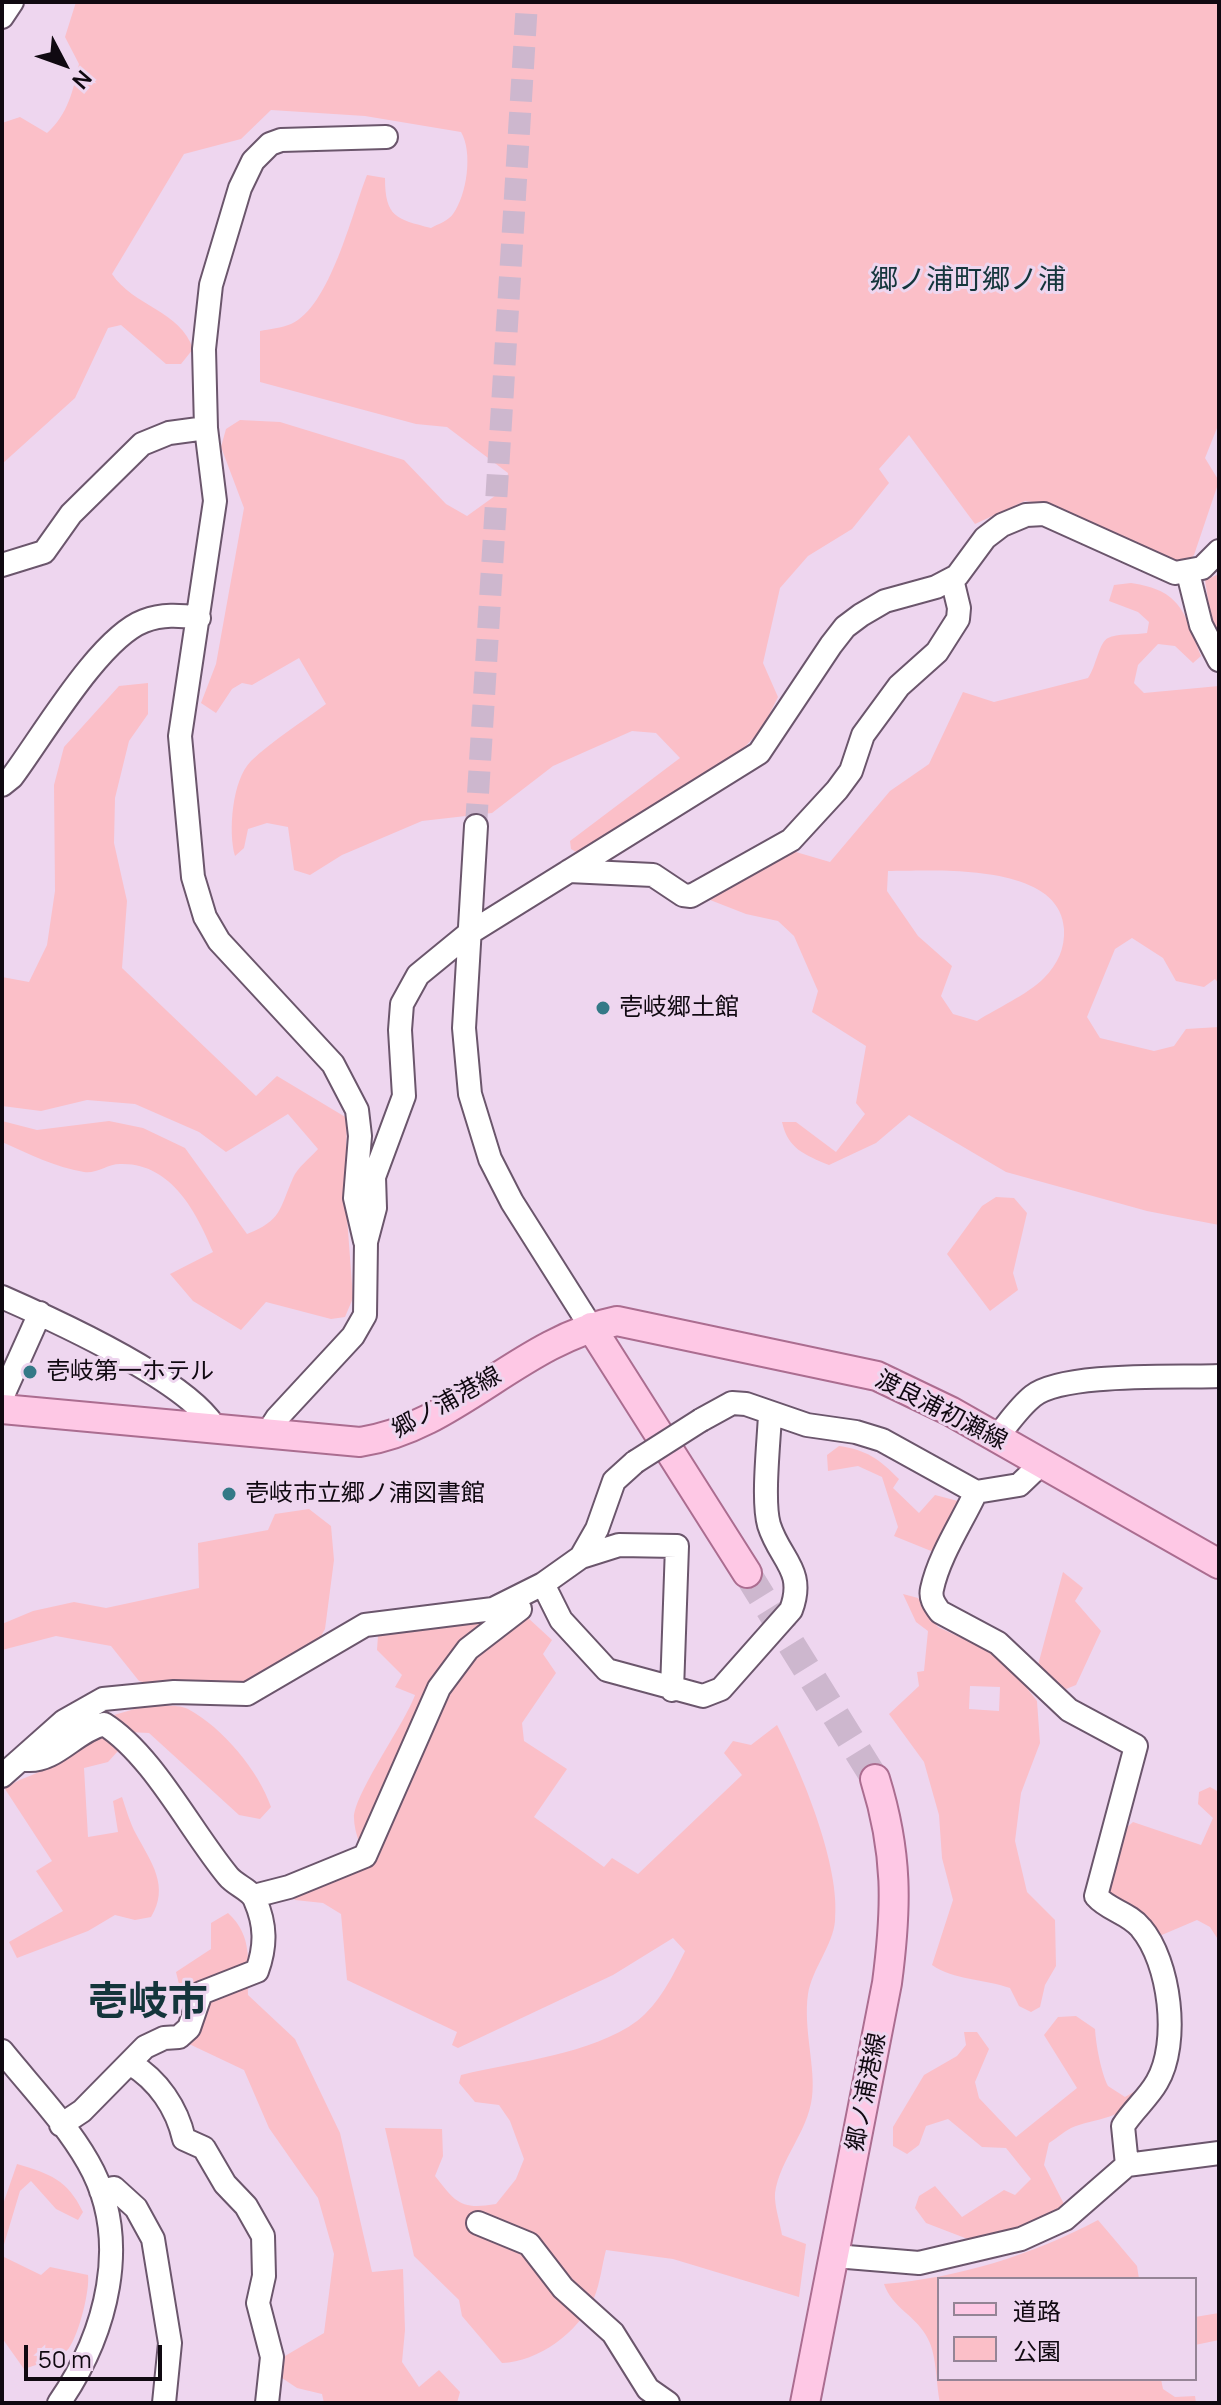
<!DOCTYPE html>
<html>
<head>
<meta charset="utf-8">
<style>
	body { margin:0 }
	#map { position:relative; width:1221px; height:2405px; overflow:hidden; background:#eed6ef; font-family:Manrope,"Noto Sans JP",sans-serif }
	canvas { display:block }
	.frame { position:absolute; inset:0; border:4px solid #100911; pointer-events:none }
	.legend { position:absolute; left:937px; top:2277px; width:260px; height:104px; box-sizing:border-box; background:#eed6ef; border:2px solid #958496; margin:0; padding:10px 14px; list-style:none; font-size:24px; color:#100911 }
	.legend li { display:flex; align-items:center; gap:16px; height:40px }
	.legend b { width:40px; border:2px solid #958496 }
	.north { position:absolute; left:24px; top:24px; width:80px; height:80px; -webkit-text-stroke:6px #eed6ef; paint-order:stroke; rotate:131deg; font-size:22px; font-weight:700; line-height:32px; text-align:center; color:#100911 }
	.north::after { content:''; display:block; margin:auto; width:28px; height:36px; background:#100911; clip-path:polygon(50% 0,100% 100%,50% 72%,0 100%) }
	.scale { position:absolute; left:24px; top:2345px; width:138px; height:36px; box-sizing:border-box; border:4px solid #100911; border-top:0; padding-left:10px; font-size:24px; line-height:28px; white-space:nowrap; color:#100911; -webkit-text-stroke:6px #eed6ef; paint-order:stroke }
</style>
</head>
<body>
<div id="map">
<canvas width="1221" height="2405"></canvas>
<div class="frame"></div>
<ul class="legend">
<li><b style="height:10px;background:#fec8e5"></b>道路</li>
<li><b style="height:22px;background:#fbbfc8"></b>公園</li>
</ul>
<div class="north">N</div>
<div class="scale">50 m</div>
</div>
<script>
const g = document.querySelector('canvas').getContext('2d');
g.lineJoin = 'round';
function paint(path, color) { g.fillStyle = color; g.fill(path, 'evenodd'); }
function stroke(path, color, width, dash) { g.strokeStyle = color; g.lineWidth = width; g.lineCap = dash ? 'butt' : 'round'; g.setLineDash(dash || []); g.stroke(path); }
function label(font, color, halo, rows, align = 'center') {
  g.font = font + ' Manrope,"Noto Sans JP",sans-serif'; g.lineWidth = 6; g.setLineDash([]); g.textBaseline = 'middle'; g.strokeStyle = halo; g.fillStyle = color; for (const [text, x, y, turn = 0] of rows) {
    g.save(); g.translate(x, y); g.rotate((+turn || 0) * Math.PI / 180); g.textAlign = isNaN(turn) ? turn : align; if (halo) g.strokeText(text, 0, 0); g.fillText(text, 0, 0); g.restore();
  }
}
const green = new Path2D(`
	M76,2H1219V423L1205,458L1219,481L1194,555L1188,561L1171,562L1047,504L1025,501L975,524L909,435L879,469L889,483L852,529L808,556L780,588L763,663L778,697L762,729L738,754L578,853L571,849L570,841L680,758L656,733L632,731L553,766L492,813L422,821L342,855L310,875L294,870L288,827L267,823L248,829L244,848L235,856C228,832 232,780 251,761C273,740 301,723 326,704L299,658L252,685L242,683L232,689L216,713L201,703L216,664L244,508L221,447L226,429L240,420L280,422L404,460L446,504L467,516L506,488L508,473L447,427L416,424L260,382V331C269,329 282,328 291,324C330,307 352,213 367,175L385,178C385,217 396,219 431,228C438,224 448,221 453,214C467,195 473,152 461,132L365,116L271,110L241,139L184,154L112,274C133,306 181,311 193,349L181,364H166L121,325L108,328L75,398L2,464V123L20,117L47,133C68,114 73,91 79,64L65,37Z
	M1219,574V644L1213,634L1205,580Z
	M1131,583C1181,590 1185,613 1201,656L1193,663L1175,646L1158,644L1138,665L1134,683L1144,693L1219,686V984L1215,979L1204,987L1176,981L1163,958L1132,938L1115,949L1087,1017L1100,1038L1154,1051L1174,1046L1186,1029L1219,1027V1225L1147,1211L1006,1172L909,1115L876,1143L829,1165C805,1155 788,1149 782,1122H796L836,1152L865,1114L856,1103L866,1046L812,1012L818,991L794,936L778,921L746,914L705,898L789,850L830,862L890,791L929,764L963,692L994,702L1088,678C1096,667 1099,642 1108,638C1117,633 1136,635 1147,633L1149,622L1138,612L1109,601L1114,585ZM888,871C935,871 1060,862 1064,929C1065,948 1058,964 1044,978C1027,995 997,1008 977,1021L953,1014L941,996L952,966L918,936L887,891Z
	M148,683V714L129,741L115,798L114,843L127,901L122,968L256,1096L277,1076L347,1118L345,1190L353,1298L345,1317L331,1319L266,1302L241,1330L193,1301L170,1274L213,1252C197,1213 171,1162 120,1164C108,1164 96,1174 84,1172C55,1167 29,1154 2,1142V1121L37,1130L109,1121L143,1128L185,1148L247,1234C282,1220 279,1210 293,1178C297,1168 310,1158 318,1149L288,1114L226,1152L199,1132L135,1104L87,1100L41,1111L2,1106V977L29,982L47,945L55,891L54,785L64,747L119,686Z
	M996,1197L1014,1198L1027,1213L1013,1273L1018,1290L990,1311L947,1254L982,1206Z
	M839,1446C867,1450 879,1459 899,1479L893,1488L919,1513L935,1495L958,1501L936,1553L894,1536L898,1527L882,1477L858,1466L828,1471L827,1455Z
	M309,1509L331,1526L334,1560L325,1629L317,1643L266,1675L243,1682L183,1680L155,1685L139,1681L111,1646L56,1636L2,1650V1624L33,1611L74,1602L106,1608L199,1588L198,1543L268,1530L275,1514Z
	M1063,1572L1083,1588L1075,1601L1101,1631L1076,1685L1066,1689L1038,1665Z
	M903,1594L918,1598L938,1627L987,1650L1012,1669L1037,1701L1040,1743L1021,1793L1015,1841L1027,1892L1055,1920L1056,1966L1045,1985L1040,2007L1031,2012L1019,2006L1010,1988C984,1979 954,1980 932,1965L953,1900L942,1858L939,1815L924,1762L889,1714L919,1686L917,1672L924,1671L928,1631L916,1622ZM970,1686L1000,1687L999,1711L969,1709Z
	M527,1617L552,1640L543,1654L556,1673L522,1723L524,1741L567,1769L534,1817L604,1867L612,1858L638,1874L742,1775L724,1753L733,1741L751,1745L777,1725C802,1773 841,1866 835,1921C833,1945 812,1969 808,1994C803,2029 816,2068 812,2097C808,2132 780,2159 775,2193C774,2205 780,2222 782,2235L806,2244L799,2297L673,2259L606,2250C602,2265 600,2284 594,2298C579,2332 538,2362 502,2363L462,2316L459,2300L414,2256L385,2128L442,2129L443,2156L435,2176C456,2203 461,2210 496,2204L516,2179L524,2159L510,2121L499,2105L475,2102L459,2083L461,2075C514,2062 593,2054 637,2021C659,2004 673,1976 685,1951L673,1938L613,1975L458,2048L452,2045L457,2032L347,1980L341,1914L323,1903L295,1900L292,1894L366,1866C363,1851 354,1833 354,1818C354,1794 404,1725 415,1695L395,1687L402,1675L377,1650L378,1636C427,1624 477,1624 527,1617Z
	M145,1706C157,1706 177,1704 188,1709C222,1727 259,1771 271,1807L260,1819L239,1815L149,1733L128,1732L114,1715Z
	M102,1735L118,1751L108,1762L84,1768L88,1837L118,1832L113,1801L122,1797C126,1809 130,1823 136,1834C151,1862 170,1886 151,1917L135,1920L115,1915L88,1931L17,1958L9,1942L63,1911L36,1871L52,1861L5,1789C20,1777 32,1777 46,1768C66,1756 78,1740 102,1735Z
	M1210,1787L1219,1792V1941L1210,1927L1197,1920L1157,1937L1107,1891L1125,1829L1133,1822L1201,1845L1213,1818L1198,1804L1199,1792Z
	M228,1913C254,1937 247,1963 248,1995L295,2039L340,2133L372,2272L403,2269L405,2330L402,2362L419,2387L439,2370L460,2392L457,2403H324L322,2394L297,2388L282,2378L285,2356L324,2333L334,2254L318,2198L269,2128L244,2070L187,2043L202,2007L180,1988L176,1972L211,1949V1923Z
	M1076,2016L1095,2029C1096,2045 1101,2072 1108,2086L1125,2097L1137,2090C1130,2120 1093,2118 1071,2128C1063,2132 1056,2139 1049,2143L1044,2165L1064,2204L1058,2216L978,2243L926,2223L915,2208L919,2196L935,2186L962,2217L1004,2190L1015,2195L1031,2179L1006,2148L982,2147L948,2119L926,2126L919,2145L907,2154L893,2146V2127L924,2075L957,2056L966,2045L964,2032H977L989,2049L975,2082L979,2098L1016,2137L1077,2088L1044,2035L1058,2017Z
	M17,2164C50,2174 67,2179 83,2212L78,2220L56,2209L31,2181L20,2191L2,2251V2207Z
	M1098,2220L1137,2266L1139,2279H939V2379H1161L1163,2389L1175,2397L1195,2396L1196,2403H940C936,2384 937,2356 928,2339C917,2316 892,2308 884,2284C958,2278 1032,2255 1098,2220Z
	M2,2256L41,2275L50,2267L88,2275C90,2290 79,2334 69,2348C60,2360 37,2364 24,2369L2,2338Z
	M1219,2313V2340L1195,2345V2317Z`);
const minorTunnel = new Path2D(`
	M476,826L527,2`);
const majorTunnel = new Path2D(`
	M747,1573L875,1779`);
const minor = new Path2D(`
	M2,17L12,2
	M2,565L44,552L71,514L142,444L169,433L206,428
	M1188,573L1201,625L1219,660
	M2,785L12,777C42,737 99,638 144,621C162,614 179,615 199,618
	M476,826L464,1028L470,1094L490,1159L512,1202L591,1327
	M569,871L653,875L683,895L691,896L791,840L837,790L851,771L863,735L899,686L937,652L958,619L959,608L952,579
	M365,1241L355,1198L360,1136L357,1110L333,1064L219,941L205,917L193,877L180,736L215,501L206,428L204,349L211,285L240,188L253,161L270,144L281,140L386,137
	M2,1297C52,1319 194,1383 216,1430
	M2,1407L4,1393L40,1313
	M701,1420L732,1403L746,1404L807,1425L856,1432L882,1440L976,1492L1019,1485L1041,1464
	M266,1435L277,1418L353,1336L365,1315L366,1242L375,1208L374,1177L404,1096L400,1030L402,1004L418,975L468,934L759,753L831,645L845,627L861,615L885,601L936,587L957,576L985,538L1002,525L1026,515L1044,514L1175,573L1202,568L1219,551
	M996,1438C1008,1424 1019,1407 1033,1396C1064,1372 1178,1378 1219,1376
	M976,1492C962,1522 939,1556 932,1589C930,1598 934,1604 940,1612L998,1643L1069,1710L1136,1746L1096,1896C1108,1910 1129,1913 1141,1928C1170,1962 1180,2043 1157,2082C1148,2098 1133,2110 1123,2126L1127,2165
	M581,1557L619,1545L677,1546L672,1690
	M543,1584L561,1620L607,1670L703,1696L721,1689L791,1610C806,1570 780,1560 769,1525C762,1501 769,1441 770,1414
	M27,1760C56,1762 75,1731 104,1724C153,1755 190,1830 228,1876C235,1885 251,1890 255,1900C266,1925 266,1946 257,1971L201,1993L189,2028L179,2037L164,2038L145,2047L82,2111L61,2125
	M2,1776L64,1721L103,1699L174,1692L247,1694L365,1625L493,1609L543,1584L581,1557L597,1529L614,1481L635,1462
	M254,1896L289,1887L365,1856L439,1688L468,1649L520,1609
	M2,2051C31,2087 65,2122 88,2162C133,2240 106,2335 59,2403
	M131,2064C158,2080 177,2108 184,2139L204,2148L225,2184L246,2206L263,2236L264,2276L258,2303L272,2357L267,2403
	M101,2191L114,2188L136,2208L153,2239L170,2343L164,2403
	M478,2223L529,2244L563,2288L613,2333L648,2389L668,2403
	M835,2256L919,2263L1021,2239L1065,2219L1127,2165L1219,2153`);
const major = new Path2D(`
	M591,1327L747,1573
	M2,1409L360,1442C455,1428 519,1341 617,1321L877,1376L950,1411L1219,1564
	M805,2403L887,1983C897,1907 898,1853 875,1779`);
const minorBridge = new Path2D(`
	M635,1462L701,1420`);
const markers = [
	[603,1008,8,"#347987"],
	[30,1372,8,"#347987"],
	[229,1494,8,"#347987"]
];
const poiNames = [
	["壱岐郷土館",619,1008],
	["壱岐第一ホテル",46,1372],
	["壱岐市立郷ノ浦図書館",245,1494]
];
const streetNames = [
	["郷ノ浦港線",447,1403,-29],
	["渡良浦初瀬線",941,1411,27],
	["郷ノ浦港線",867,2092,-79]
];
const quarterNames = [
	["郷ノ浦町郷ノ浦",968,281]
];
const townNames = [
	["壱岐市",148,2004]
];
paint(green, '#fbbfc8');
stroke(minorTunnel, '#cdb7ce', 22, [22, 11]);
stroke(majorTunnel, '#cdb7ce', 28, [28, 14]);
stroke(minor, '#6b566c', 26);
stroke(major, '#ab6d90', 32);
stroke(minor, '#fff', 22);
stroke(major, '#fec8e5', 28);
stroke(minorBridge, '#6b566c', 26, []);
stroke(minorBridge, '#fff', 22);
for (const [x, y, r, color] of markers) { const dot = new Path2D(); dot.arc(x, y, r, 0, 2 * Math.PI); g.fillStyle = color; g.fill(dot); stroke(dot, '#eed6ef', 3); }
label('24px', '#100911', '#eed6ef', poiNames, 'left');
label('24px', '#100911', '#eed6ef', streetNames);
label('28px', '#14353b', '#eed6ef', quarterNames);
label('bold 40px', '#14353b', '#eed6ef', townNames);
</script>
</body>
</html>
